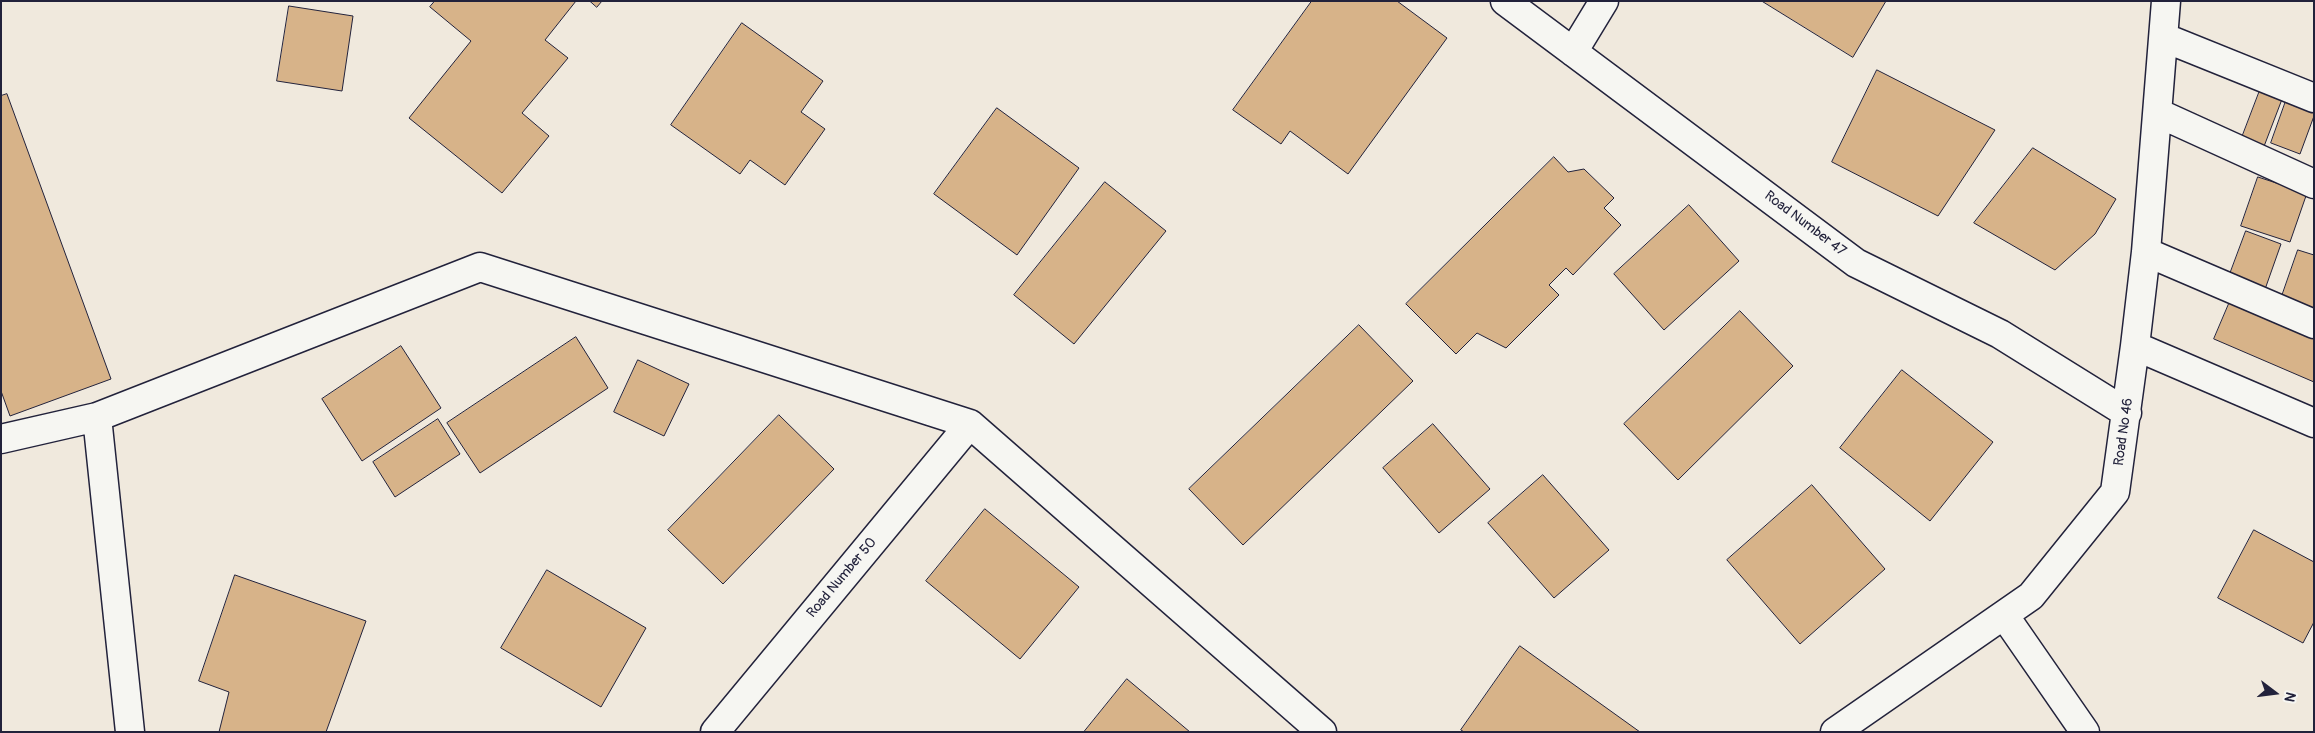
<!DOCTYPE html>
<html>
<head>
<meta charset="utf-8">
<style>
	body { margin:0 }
	#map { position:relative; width:2315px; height:733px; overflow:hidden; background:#f0e9dd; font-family:Pangolin,sans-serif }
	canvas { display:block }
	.frame { position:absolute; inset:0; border:2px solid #22223b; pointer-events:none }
	.north { position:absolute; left:2250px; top:668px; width:50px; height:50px; -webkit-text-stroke:4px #f6f6f2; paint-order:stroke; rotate:105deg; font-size:14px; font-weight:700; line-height:20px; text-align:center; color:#22223b }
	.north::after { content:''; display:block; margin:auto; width:18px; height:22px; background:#22223b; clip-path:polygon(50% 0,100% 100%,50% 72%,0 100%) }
</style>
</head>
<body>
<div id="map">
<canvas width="2315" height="733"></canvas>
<div class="frame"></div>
<div class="north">N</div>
</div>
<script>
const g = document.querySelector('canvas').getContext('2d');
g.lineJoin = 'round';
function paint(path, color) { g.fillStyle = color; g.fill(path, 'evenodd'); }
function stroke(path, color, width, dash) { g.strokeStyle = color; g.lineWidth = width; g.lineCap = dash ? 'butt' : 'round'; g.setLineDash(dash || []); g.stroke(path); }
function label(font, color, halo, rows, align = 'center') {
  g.font = font + ' Pangolin,sans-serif'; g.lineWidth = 4; g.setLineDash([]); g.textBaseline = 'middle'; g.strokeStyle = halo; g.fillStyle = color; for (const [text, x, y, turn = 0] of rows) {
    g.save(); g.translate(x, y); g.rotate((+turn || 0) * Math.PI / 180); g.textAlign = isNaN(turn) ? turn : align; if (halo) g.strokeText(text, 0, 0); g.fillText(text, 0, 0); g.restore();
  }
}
const building = new Path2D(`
	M435,1H576L545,40L568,58L522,113L549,136L502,193L409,118L471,41L430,7Z
	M590,1H602L597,7Z
	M1312,1H1397L1447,38L1348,174L1290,131L1281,144L1233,110Z
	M1762,1H1886L1853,57Z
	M289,6L353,16L342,91L277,81Z
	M742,23L823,81L801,112L825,129L785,185L750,160L740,174L671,125Z
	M1877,70L1995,130L1938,216L1832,162Z
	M2262,85L2284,94L2263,149L2241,140Z
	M7,94L111,379L10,416L1,391V96Z
	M2287,98L2314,108V116L2300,154L2271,143Z
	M997,108L1079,168L1017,255L934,194Z
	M2033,148L2116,199L2095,234L2055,270L1974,223Z
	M1554,157L1568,172L1584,169L1614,198L1604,208L1621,225L1573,275L1566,268L1549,285L1559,295L1506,348L1477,333L1456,354L1406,304Z
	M2258,177L2307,193L2290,242L2241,226Z
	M1105,182L1166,231L1074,344L1014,295Z
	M1689,205L1739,261L1664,330L1614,274Z
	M2246,231L2281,244L2263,295L2227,282Z
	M2298,250L2314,255V308L2282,296Z
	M2234,292L2314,326V382L2214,339Z
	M1740,311L1793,366L1678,480L1624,424Z
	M1359,325L1413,381L1243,545L1189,489Z
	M576,337L608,388L480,473L447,423Z
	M401,346L441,408L362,461L322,399Z
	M638,360L689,384L664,436L614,412Z
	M1902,370L1993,442L1930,521L1840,448Z
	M779,415L834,469L723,584L668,530Z
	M438,419L460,454L395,497L373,462Z
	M1433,424L1490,489L1439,533L1383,468Z
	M1543,475L1609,550L1554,598L1488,523Z
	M1812,485L1885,569L1800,644L1727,560Z
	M985,509L1079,587L1020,659L926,581Z
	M2254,530L2314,562V622L2303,643L2218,598Z
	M547,570L646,628L601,707L501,648Z
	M235,575L366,621L326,732H219L229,692L199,681Z
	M1520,646L1640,732H1464L1461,730Z
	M1127,679L1190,732H1084Z`);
const minor = new Path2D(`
	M1505,1L1856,263L2000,334L2127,413
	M2165,38L2314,98
	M1573,52L1604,1
	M2158,113L2314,184
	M2146,252L2314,324
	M2135,346L2314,423
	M97,417L130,732
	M1,439L97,417L480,267L970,424L1322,732
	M2004,615L2085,732
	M715,732L970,424
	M1835,732L2031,596L2115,492L2135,346L2146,252L2166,1`);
const streetNames = [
	["Road Number 47",1805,224,37],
	["Road No 46",2124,432,-82],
	["Road Number 50",842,578,-50]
];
paint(building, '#d7b389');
stroke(building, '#22223b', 1);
stroke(minor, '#22223b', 31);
stroke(minor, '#f6f6f2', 28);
label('14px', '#22223b', '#f6f6f2', streetNames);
</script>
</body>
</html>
